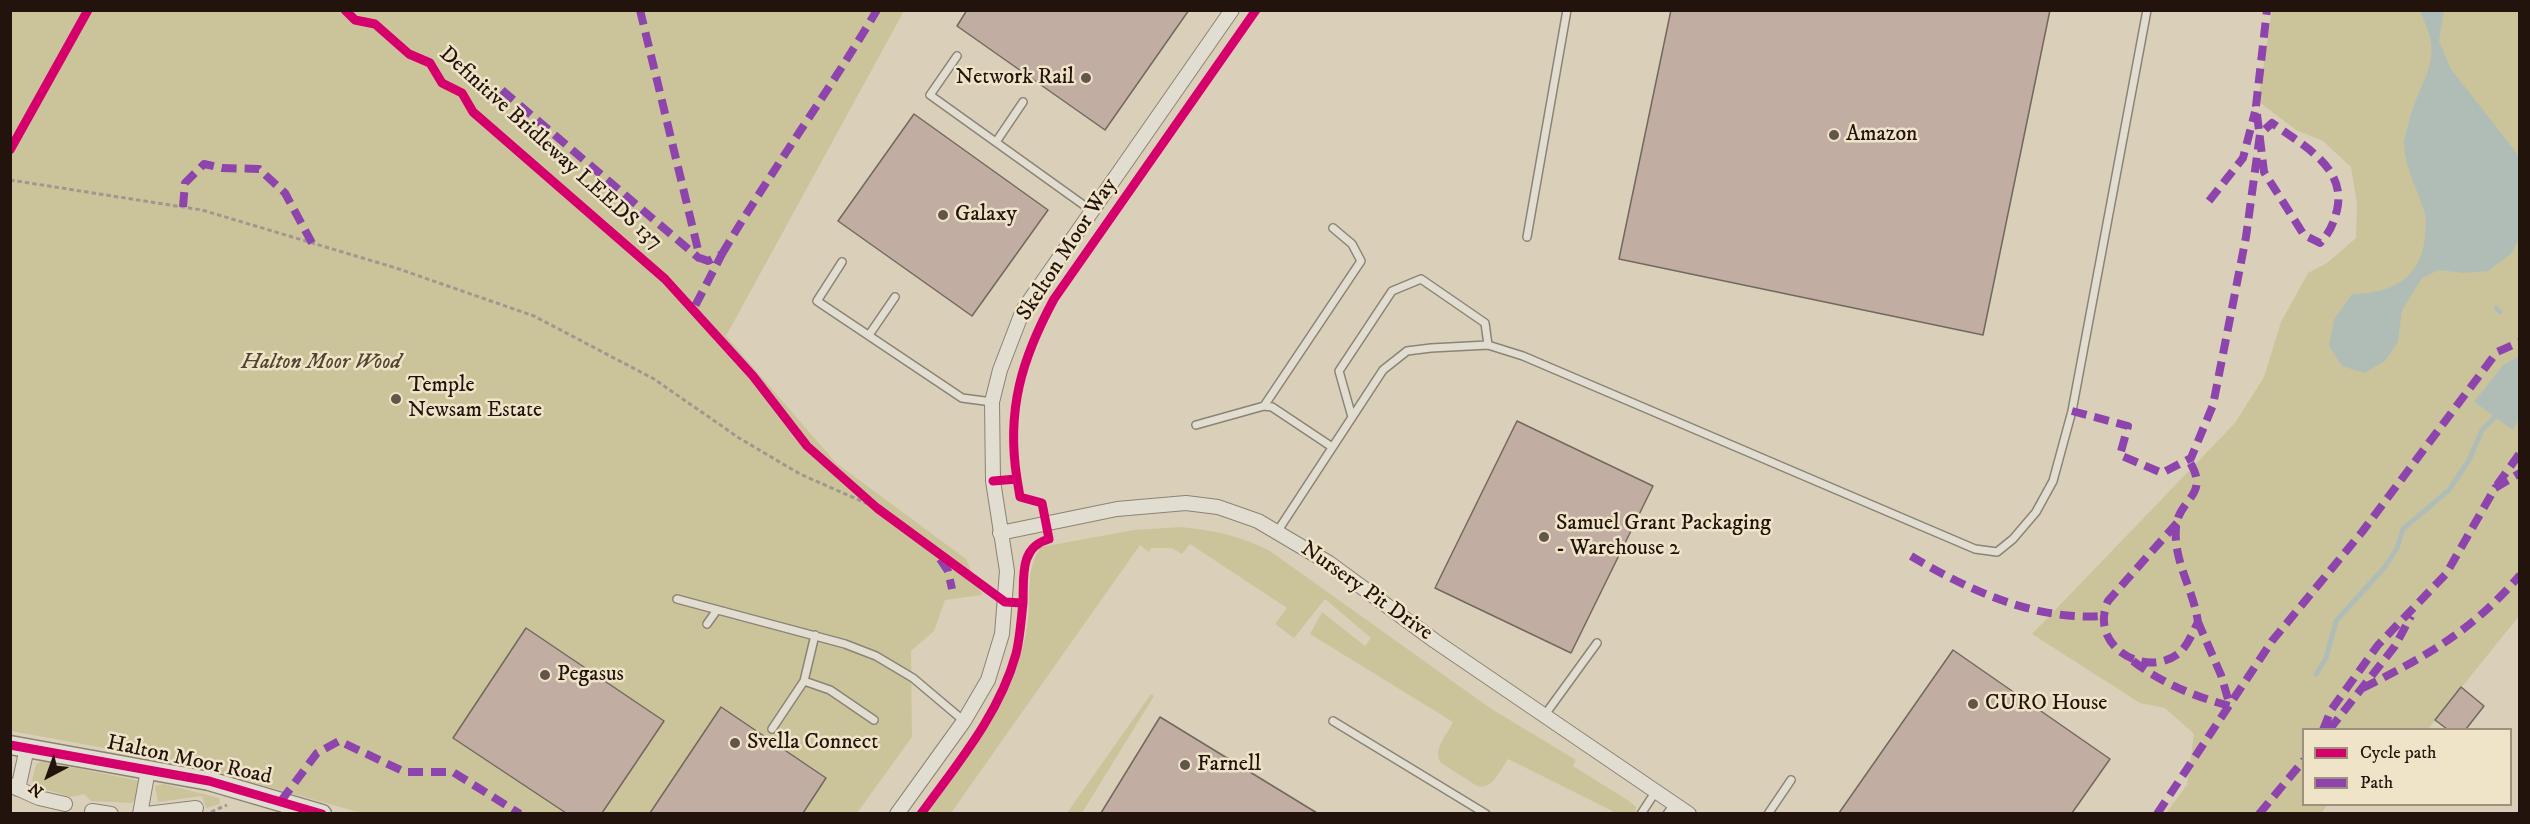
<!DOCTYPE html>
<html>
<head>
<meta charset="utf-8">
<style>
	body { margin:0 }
	#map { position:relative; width:2530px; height:824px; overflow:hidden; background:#dacfb8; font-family:"IM FELL DW Pica",serif }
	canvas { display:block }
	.frame { position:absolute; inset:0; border:12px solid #22130d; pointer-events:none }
	.legend { position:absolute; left:2302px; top:728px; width:210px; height:78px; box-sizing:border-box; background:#f0e4c8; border:2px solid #9e907d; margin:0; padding:8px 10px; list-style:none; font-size:18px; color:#22130d }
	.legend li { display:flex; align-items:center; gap:12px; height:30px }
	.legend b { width:30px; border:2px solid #9e907d }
	.north { position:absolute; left:18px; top:746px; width:60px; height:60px; -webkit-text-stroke:4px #f0e4c8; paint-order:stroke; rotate:221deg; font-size:16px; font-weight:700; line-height:24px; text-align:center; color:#22130d }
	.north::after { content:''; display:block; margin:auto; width:21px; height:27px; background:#22130d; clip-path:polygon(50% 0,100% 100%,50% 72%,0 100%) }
</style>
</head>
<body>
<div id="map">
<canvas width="2530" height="824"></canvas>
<div class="frame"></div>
<ul class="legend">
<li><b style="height:8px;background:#d6006c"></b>Cycle path</li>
<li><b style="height:8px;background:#8e44ad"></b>Path</li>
</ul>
<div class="north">N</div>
</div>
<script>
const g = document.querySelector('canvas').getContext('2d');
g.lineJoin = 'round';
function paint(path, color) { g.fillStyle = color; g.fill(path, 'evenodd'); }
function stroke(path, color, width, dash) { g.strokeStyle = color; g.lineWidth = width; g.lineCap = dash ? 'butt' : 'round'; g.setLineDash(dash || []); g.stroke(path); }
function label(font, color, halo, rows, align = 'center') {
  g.font = font + ' "IM FELL DW Pica",serif'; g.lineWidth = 5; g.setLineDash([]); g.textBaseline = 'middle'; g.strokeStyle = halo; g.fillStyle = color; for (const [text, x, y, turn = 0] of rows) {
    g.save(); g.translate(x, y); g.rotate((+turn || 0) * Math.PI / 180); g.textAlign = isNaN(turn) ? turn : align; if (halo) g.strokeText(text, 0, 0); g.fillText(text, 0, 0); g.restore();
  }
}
const green = new Path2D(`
	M11,11H904L726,336L836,463L966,559L982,595L945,600L934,631L911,651L912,737L857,813H361L181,762L11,731Z
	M2272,11H2519V616L2428,729L2304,730V804L2327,805L2321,814L2166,813L2187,785L2194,734L2165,708L2140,703L2032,634L2235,423L2264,377L2281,322L2308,273L2327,263L2356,238L2357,204L2351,167L2323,141L2296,130L2258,101Z
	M1180,527C1214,530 1240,536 1270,551L1490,708L1576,760L1573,766L1629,801L1636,807L1635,813H1611L1612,811L1508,759C1500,770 1493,790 1477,786L1441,763C1432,749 1447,735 1453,722L1310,634L1322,612L1365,646L1371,638L1325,599L1294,638L1275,624L1287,608L1190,544L1182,554L1172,548H1151L1149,552L1140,545L951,813H934L929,810C962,762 1000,715 1019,659C1023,647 1027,632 1028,619C1031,593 1025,570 1041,547L1134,530Z
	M1151,694L1154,696L1082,813H1067Z
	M42,761L135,780L140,782L138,794L132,803L91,801L84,794L71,797L37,787L32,780L36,764Z
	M164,784L219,798L220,804L206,808L202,796L158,802L155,786Z`);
const water = new Path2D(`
	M2419,11H2444L2439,41L2451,69L2518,155L2519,238L2512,253L2488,271L2464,273L2439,270L2422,278L2402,310L2398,342L2385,361L2364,373L2342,366L2329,346L2334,319L2352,294C2390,294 2421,279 2425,237C2425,230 2427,221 2425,214C2419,192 2405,169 2404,145C2404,138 2407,129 2409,122C2421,74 2447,62 2419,11Z
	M2519,356V419L2513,430L2474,402L2503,365Z`);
const stream = new Path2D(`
	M2496,308L2500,312
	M2316,674L2326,658L2336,621L2384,568L2397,548L2403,529L2449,490L2469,460L2482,430L2498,414`);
const building = new Path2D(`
	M967,10H1189L1105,130L957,26Z
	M1671,10H2050L1983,335L1619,259Z
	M914,114L1048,210L972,316L838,221Z
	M1517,421L1653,486L1571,653L1435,588Z
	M526,628L664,721L602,813H566L453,738Z
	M1953,650L2110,759L2072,813H1839Z
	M2461,687L2484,706L2466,729H2447L2435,720Z
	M721,707L826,778L803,813H650Z
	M1160,717L1317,813H1101Z`);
const path = new Path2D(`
	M10,180L202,210L396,268L534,316L654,379L739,438L800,474L877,508
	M211,812L227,805`);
const service = new Path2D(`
	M957,56L930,95L1092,211
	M996,142L1023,102
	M1527,237L1567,10
	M842,262L817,301L962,398L992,402
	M869,335L895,297
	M1264,406L1361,261L1352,244L1333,228
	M1352,417L1339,371L1392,291L1421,279L1485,323L1488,345
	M1196,425L1264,406L1272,407L1332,447
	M1277,532L1383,370L1407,351L1431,348L1488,345L1523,356L1975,549L1997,552L2013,539L2036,512L2053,481L2072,411L2147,10
	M677,599L845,644L876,656L913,678L964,721
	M707,624L717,610
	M804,681L830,690L874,720
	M1544,716L1597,643
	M1333,721L1486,814
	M772,729L804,681L815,635
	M1641,814L1656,791
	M1667,814L1674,804
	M1768,814L1791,780`);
const minor = new Path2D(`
	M1000,533L1117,509L1186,503L1218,507L1258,521L1329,563L1435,641L1689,814
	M10,785L39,798L65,804
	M18,789L27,748
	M92,811L111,814
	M140,814L148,770
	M146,814L196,808
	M897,814L964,721L988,680L1002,634L1007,571L993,481L992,402L1000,370L1023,310L1232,10`);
const tertiary = new Path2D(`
	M10,745L209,781L322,814`);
const quiet = new Path2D(`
	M640,10L700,258L708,261L722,254L693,310
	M502,90L700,259
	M2209,201L2243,158L2255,112
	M183,207L185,183L204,164L222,168L259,169L285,193L312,243
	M722,254C771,171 828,93 877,10
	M2072,411L2128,426L2120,455L2162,473L2191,458L2213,405L2246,237L2260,134L2272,123C2302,145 2347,167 2337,210C2333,225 2330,232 2320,243L2304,235L2264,172L2256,106L2267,10
	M2497,485L2520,453
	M2177,523L2108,601C2088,645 2144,679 2178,654C2187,647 2193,632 2198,622C2193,588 2173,561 2176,527C2179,497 2212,496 2188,459
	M1911,556C1966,589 2035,621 2102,616
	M940,559L948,571L952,589
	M2133,661C2161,683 2196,697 2230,706L2221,675L2198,622
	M2363,688C2428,655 2471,632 2520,575
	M2323,730L2331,710L2378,645L2446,574L2495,488L2520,473
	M2329,730L2395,646L2411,616
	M281,801L317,753L339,741L405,772H453L520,814
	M2157,814L2272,641L2362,532L2497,352L2520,342
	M2259,814L2304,760`);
const cycleway = new Path2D(`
	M345,10L355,20L375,24L409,54L430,63L442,83L462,93L473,112L665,279L753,376L807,446L877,508L1005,602L1023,603C1021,620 1020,638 1016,654C999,715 957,764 921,814
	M10,150L88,10
	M1017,479L1020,497L1042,503L1049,539C1019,547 1024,577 1023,603
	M993,481L1017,479C1006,410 1022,358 1054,299L1256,10
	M10,745L209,781L322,814`);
const markers = [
	[1086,78,6,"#625549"],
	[1834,135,6,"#625549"],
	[943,215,6,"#625549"],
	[396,399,6,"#625549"],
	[1544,537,6,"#625549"],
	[545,675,6,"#625549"],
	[1973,704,6,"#625549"],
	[735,743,6,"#625549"],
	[1185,765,6,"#625549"]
];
const poiNames = [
	["Network Rail",1074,78,"right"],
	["Amazon",1846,135],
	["Galaxy",955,215],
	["Temple",408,386],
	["Newsam Estate",408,411],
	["Samuel Grant Packaging",1556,524],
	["- Warehouse 2",1556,549],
	["Pegasus",557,675],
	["CURO House",1985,704],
	["Svella Connect",747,743],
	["Farnell",1197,765]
];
const streetNames = [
	["Definitive Bridleway LEEDS 137",550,149,42],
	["Skelton Moor Way",1068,250,-57],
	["Nursery Pit Drive",1366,592,35],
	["Halton Moor Road",189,761,12]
];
const parkNames = [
	["Halton Moor Wood",321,363]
];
paint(green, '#cbc49b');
paint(water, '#b0bdb6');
stroke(stream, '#b0bdb6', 5);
paint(building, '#c1ada1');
stroke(building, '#71695e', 1.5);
stroke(service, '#8b8375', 10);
stroke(minor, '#8b8375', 16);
stroke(tertiary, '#8b8375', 21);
stroke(path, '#9e988f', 3, [4.5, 3]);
stroke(service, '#e2ddd1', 7);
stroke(minor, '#e2ddd1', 14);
stroke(tertiary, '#e2ddd1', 18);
stroke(quiet, '#8e44ad', 8, [15, 8]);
stroke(cycleway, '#d6006c', 9);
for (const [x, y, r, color] of markers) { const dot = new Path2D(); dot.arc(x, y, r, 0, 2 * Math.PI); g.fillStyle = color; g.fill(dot); stroke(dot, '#f0e4c8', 2); }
label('22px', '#22130d', '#f0e4c8', poiNames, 'left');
label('22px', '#22130d', '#f0e4c8', streetNames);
label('italic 22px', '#514531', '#f0e4c8', parkNames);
</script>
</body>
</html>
